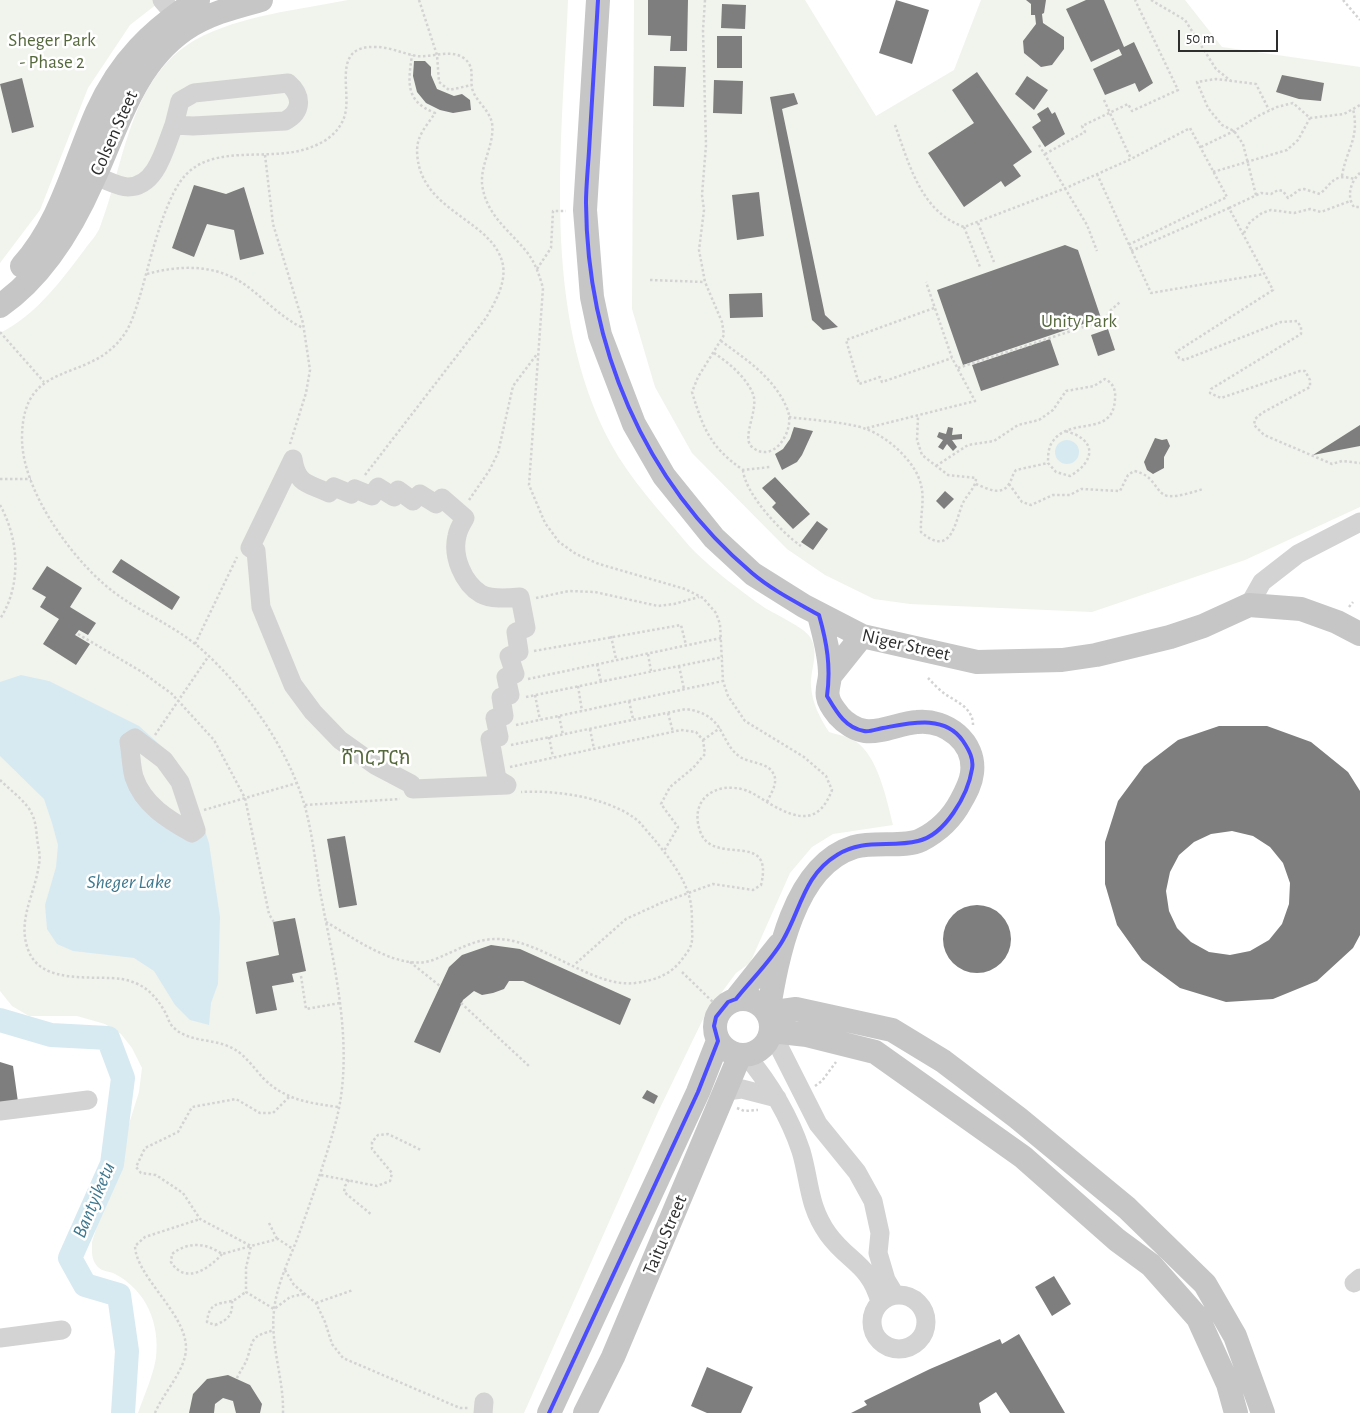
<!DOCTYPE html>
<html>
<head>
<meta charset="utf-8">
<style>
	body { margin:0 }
	#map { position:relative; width:1360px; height:1413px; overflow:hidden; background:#fff; font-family:"Alegreya Sans",sans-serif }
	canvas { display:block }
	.scale { position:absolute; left:1178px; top:30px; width:100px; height:22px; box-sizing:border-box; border:2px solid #2e2e2e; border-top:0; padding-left:6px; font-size:15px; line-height:18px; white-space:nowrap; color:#2e2e2e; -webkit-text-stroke:4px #fff; paint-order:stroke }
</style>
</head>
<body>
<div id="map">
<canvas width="1360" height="1413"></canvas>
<div class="scale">50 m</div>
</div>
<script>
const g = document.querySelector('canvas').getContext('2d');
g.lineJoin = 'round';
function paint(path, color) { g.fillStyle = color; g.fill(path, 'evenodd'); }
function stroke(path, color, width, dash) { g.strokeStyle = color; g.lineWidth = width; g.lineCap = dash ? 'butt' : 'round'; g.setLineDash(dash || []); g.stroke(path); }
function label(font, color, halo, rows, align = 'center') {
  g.font = font + ' "Alegreya Sans","Noto Sans Ethiopic",sans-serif'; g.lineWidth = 5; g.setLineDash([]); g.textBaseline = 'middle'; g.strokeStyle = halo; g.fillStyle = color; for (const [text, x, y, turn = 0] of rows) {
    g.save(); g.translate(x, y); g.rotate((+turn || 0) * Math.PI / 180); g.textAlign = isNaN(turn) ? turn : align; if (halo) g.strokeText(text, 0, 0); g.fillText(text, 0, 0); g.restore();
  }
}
const green = new Path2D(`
	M0,0H162L130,25L88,88L40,210L0,263Z
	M348,0H568C562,145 540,311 611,444C630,479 659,510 685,541C702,562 742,592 765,608C775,614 805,628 810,637C820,653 810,669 811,686C812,703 820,718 829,732C837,735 848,736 855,741C878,755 887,801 893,825L833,834L812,847L790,873L750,963L736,973L705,1015L658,1112L524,1413H138C144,1396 153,1376 156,1358C160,1324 147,1291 115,1274C110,1271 102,1272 98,1267C91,1260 92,1252 92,1242L139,1092L142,1068L132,1048L121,1034L105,1024L77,1016H29L12,1006L0,991V333C35,316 62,280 85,249C90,242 97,235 100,227C125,163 129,78 195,40C241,15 298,10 348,0Z
	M634,0H805L876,116L954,70L981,0H1185L1222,47L1360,67V507L1245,560L1092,612L910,604L874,599L825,575L787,549L692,453L655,387L632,309Z`);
const water = new Path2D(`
	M1055 452a12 12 0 1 1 24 0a12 12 0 1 1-24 0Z
	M21,675L49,681L139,726L168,752L191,789L209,843L220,917L218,984L211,1003L209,1025L190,1020L175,1005L154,971L134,958L73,951L57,944L47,929L45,905L56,867L58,845L52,823L44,799L0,756V682ZM129,742L180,782L192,833L134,778Z`);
const river = new Path2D(`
	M0,1020L51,1035L108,1038L123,1078L112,1164L70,1258L85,1285L119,1295L127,1351L123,1413`);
const building = new Path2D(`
	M648,0H688L687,51H670L671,36L648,35Z
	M896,0L929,10L912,64L879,53Z
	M1026,0H1046L1044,13L1042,14L1043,23L1064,37V49L1052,65L1041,67L1024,53L1023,41L1036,24L1035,15H1031V4Z
	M1086,0H1104L1124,47L1134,42L1153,83L1139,92L1135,83L1105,95L1093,69L1122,55L1119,49L1091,62L1066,9Z
	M722,4L746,5L745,29L721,28Z
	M717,36H742V68H717Z
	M414,61H425L431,67V75L437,89L454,96L462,94L470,100L471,110L453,113L440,110L426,103L417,92L413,76Z
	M654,66L686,67L684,107L653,106Z
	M977,72L1032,152L1013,165L1021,176L1005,187L1001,181L964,207L928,153L974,123L952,90Z
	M1282,75L1324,83L1321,101L1299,99L1276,92Z
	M1027,76L1048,90L1034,110L1015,94Z
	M22,78L34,127L12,133L0,84Z
	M714,80L743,81L742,114L713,113Z
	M794,93L798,104L782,109L825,315L838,327L823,330L812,320L770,97Z
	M1048,107L1052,114L1055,112L1065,134L1045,147L1032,127L1041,121L1037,114Z
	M194,185L226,194L244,187L264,254L240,260L234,230L207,224L194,257L172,248Z
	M759,192L764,236L737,240L732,195Z
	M1065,245L1078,250L1101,318L963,365L937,290Z
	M762,293L763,317L730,318L729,294Z
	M1108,329L1115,350L1098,356L1091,335Z
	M1050,339L1059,365L981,391L972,365Z
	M1360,425V446L1313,455Z
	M794,427L813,431L802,455L797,462L782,470L775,454L783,449L790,439Z
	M948,427L953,428L952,435L962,434V439L952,440L957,447L953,451L947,444L943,450L938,447L943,440L937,437L939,432L946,434Z
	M1155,438L1162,440L1167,439L1170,446L1164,457V468L1153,474L1147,470L1144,462Z
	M775,477L810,514L793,529L772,507L776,503L762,488Z
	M945,491L954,499L944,509L936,501Z
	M817,521L828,529L813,550L801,542Z
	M121,559L180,597L172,610L112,572Z
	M47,566L82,588L70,607L96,623L88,635L79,630L75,635L90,644L76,665L43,644L59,619L40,607L46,597L32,589Z
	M1219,726H1267L1311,742L1348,772L1360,791V935L1353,948L1317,981L1273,999L1226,1002L1180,988L1142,960L1117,925L1105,884V842L1118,801L1144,766L1178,740ZM1232,831L1253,836L1270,847L1283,863L1290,883L1289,904L1282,924L1269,940L1250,951L1230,955L1209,952L1191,942L1177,928L1169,911L1166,891L1170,872L1179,855L1194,842L1211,834Z
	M345,836L357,905L339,908L327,839Z
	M943 939a34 34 0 1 1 68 0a34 34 0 1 1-68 0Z
	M295,918L306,971L292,974L294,982L272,986L277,1010L256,1014L246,962L279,955L273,922Z
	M491,945L520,949L631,999L620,1025L523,981H509L504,989L493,993L482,995L474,991L463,1000L440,1053L414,1042L449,967L462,955Z
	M0,1062L13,1066L18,1102L0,1104Z
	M647,1090L658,1096L654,1104L642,1098Z
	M1054,1276L1071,1304L1052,1316L1035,1287Z
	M1019,1334L1065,1413H1010L996,1392L979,1403L981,1413H851L867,1405L864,1401L930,1369L1000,1339L1002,1344Z
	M707,1367L753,1387L741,1413H707L691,1406Z
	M228,1375L250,1385L262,1404L260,1413H236L233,1401L223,1398L215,1404L214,1413H189L193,1394L207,1379Z`);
const path = new Path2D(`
	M419,0L437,55L439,82L449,90L472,85
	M705,0L703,30L706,145L702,195L704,210L699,250L705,282L722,322L724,335L698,377L692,392C703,428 710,447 743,470L770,467
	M1151,0L1185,20L1216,69L1231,81
	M1343,0L1360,20
	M1104,100L1131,159
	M895,125C909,164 921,212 964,227L1066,188L1131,159L1190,128L1227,197L1128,245
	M1039,145L1087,225L1097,251
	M1201,147L1234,131L1260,115L1277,107L1293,103L1310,118L1344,114L1360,105
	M1045,154L1085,132L1082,126L1128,104L1132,111L1178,90L1135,0
	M265,155L273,224L303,323L310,370L306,393L290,444
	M1213,172L1287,150L1298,140L1310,118
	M1360,173C1351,181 1346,196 1354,207H1360
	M1097,174L1151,293L1264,274
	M1342,176C1346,150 1360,138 1353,109
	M1256,195L1243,144L1234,131L1222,125L1208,108L1197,82L1216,79L1256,84L1269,110
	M1229,208L1261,193L1271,194L1278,190L1283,191L1288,198L1299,190L1304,189L1320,194C1332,183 1334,173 1354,179
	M978,223L994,262
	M964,227L980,267
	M1244,233L1250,222L1262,213L1271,210L1294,213L1310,209L1321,212L1350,201
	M1131,251L1229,208L1273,290L1176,352L1179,358L1184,360L1281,322L1297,321L1301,327V334L1211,389L1210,393L1221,398L1300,371H1305L1310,380V387L1262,413L1255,419L1254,425L1264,435L1332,464L1342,461L1360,463
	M537,269L551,248L553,211H566
	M147,274C179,265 215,264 244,284C265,299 280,317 303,328
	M650,280L705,282
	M934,308L846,340L859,384L880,377L882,382L952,358
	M0,332L44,382
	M714,353C729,363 746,377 753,394C759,409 742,436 751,446C772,466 795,432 788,411C776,379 747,360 721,341
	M958,368L1105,320L1110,311L1120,302
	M789,417C810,420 848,422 866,429C888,437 916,462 921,485C925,500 920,516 921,532C951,558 955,523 962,505C966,495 976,488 976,478L948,475L922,455L917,440L918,417
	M867,428L975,401L952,358L926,282
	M936,466L968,445L994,441L1018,425L1039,420L1053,410L1066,391L1094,386L1105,379C1113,383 1116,390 1115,399C1113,438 1071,416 1053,441C1048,447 1048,456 1048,463L1056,472L1070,476C1096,461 1097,439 1065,431
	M743,470C745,494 782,533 801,546
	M365,475L486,318C495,302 506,284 503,265C494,222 431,214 419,166C417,158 416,147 419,139C422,130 430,121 435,113C405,101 408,83 412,55
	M0,479H31
	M976,484C986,488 1001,497 1009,484C1012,480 1012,475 1016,470L1048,463
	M1009,484L1022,502L1031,505L1053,495H1070L1081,489L1120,491L1128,475L1134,471C1156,475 1155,494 1168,496C1179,497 1193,492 1203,489
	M469,500L489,471L498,453L513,386L537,354
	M0,505C19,539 22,585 0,619
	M536,598L569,591L595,592L658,606L674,604L699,597
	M1349,607L1353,602
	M78,634L142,672L172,694L214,740L245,798L269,914L275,924
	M611,636L616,659
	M195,644L237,557
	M534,651L681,625L686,645
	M648,654L651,671
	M597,664L601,682
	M679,666L684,689
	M928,678C933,683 939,690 945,694C957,702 973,708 973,725
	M528,679L721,638
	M578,686L582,711
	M535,695L540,720
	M526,697L723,657
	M629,701L633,719
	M668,713L673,732
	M559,716L563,735
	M516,725L723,681
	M590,729L594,749
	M155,735L208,657
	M549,737L553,757
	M703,740L720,728
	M511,745L686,709C728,715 718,744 742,758C751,763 768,763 773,773C779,782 771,793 767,802
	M510,767L681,730L696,732L703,740L705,754L693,768L670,787L661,804L678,827L664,851
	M0,780C9,789 20,797 27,806C35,816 36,826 37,838C38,847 41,856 39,864C35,895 16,921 29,952C43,985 94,975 122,979C143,983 155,994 165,1012C168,1017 169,1024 174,1028C190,1043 215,1038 234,1049C245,1055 255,1069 263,1078C285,1100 309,1103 338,1107
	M305,805L400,799
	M204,810L297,783
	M326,922C354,938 399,972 433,960C457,951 474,938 500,939C545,942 593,988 635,983C656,980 671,975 683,958C686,954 690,949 691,945C693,939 692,932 692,926C692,915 692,903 688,893C682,874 666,854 654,839C647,832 641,822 633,817C604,797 556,790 521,792
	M410,962L440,986
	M682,972L719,1008
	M301,976L306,1009L340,1003
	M461,1003L530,1067
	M815,1086L822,1081L836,1062
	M289,1097L273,1113H260L236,1099L192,1107L178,1132L145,1148L136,1167L141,1173L156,1175L183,1193L200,1219L251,1246L278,1239L293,1249
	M737,1108L744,1111L758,1110
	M321,1175L377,1186L390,1181L392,1173L372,1149V1142L378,1135L388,1134L421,1150
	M349,1180L345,1186L344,1192L372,1215
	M269,1223L277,1239
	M222,1254C209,1269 185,1285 171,1262L172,1254C189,1241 206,1243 222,1254L251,1246L246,1268V1292L274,1309L290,1297L304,1294
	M285,1270L294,1285L316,1303L325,1322L332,1344L343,1358L460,1408H469
	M232,1301C233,1315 228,1320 215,1325L207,1322C209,1303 217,1304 232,1301C236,1300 242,1294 246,1292
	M316,1303L353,1290
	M237,1378C240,1371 246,1364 248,1356C254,1335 253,1337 274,1330
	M155,1413C163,1393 186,1370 186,1348C186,1313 136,1277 135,1246L145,1237L200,1219
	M283,1413C284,1379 270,1345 274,1311C276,1288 287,1264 296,1242C310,1204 324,1165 335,1125C356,1050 334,966 320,891C315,861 312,829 303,800C285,744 244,687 200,648C177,628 147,615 122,598C78,569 21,492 22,437C23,357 88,385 123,336C131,326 135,311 139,299C149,266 161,210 180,182C209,139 272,165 314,146C330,140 344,127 346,109C349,84 334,45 376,47C389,47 402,53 416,56C432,58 452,48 465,59C475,68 470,77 472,88C475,101 489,109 492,123C495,144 481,162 482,183C485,214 508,229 526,251C535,262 539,274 543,288L529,485L545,523L559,542L576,554L599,564L685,589L703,598L716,613L720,624L723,681L728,696L745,721L804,757L826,776L832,790C819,824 799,820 772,805C763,800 754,793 745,790C716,781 689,799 700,831C712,868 775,828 761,885L753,890L713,884L661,903L626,919L574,965`);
const minor = new Path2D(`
	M162,0L175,15
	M95,176C105,179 118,187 128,187C157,187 165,147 174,125L193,126L285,121C302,112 303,96 288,83L194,93L180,101L174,125
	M293,459C297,485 308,483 329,493L334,487L351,494L355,489L372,496L378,487L394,497L398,490L413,501L420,494L436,504L442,498L465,518C462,523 458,530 457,536C452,556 463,583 481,594C492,600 508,598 520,597L526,628L516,632L519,652L509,656L515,674L506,677L510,695L501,697L504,716L495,718L499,737L490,739L497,779L507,785L413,789L411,784L375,765L340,740L313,712L293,685L261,607L256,551L250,548Z
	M1249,605L1262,582L1298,554L1360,522
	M135,738L164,760L180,782L196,830L192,833C169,820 143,805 134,777C131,766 131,753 129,742Z
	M771,1031L818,1124L857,1172L873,1201L880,1233L878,1253L886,1280L895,1295
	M746,1055C770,1084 789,1115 801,1151C810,1181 808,1206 828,1234C848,1262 870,1264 880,1302
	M726,1091L742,1089L777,1098
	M0,1111L88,1100
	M1354,1283L1360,1278
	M872 1322a27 27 0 1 1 54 0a27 27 0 1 1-54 0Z
	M0,1338L62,1330
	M483,1413L484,1402`);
const major = new Path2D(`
	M598,0L585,210L592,297L600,335L634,424L664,476L714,538L753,574L804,606L862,636L977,662L1062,660L1096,655L1170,637L1203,626L1249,605L1301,609L1337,622L1360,634
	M22,266C61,223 74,164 97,112C120,61 152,30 198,0
	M0,306C43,276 72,228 93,180C118,126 133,66 184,30C207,14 235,7 261,0
	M830,676L862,636
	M715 1027a28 28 0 1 1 56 0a28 28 0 1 1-56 0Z
	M736,999L779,945
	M768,1013L796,1009L892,1030L943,1061L1018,1118L1127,1208L1205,1284L1235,1336L1263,1413
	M768,1013C777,959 793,866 854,847C875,841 905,848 921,840C939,831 952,818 961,801C966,792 971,783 972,773C976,742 946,719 917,722C900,723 882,733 865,731C856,730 845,723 839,716C835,711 829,704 828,697C826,690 830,682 830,674C830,654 824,635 819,615
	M771,1031L807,1035L875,1052L1023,1157L1117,1240L1151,1265L1198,1318L1228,1384L1236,1413
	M549,1413L698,1092L718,1041
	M585,1413L613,1357L740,1055`);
const bus1 = new Path2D(`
	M549,1413L698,1092L718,1041L714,1026L716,1017L728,1002L736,999C751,980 771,961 783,940C801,909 804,875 837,855C863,838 890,848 918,841C945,835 968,795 972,769C974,759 969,750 963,741C945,714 910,723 883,728C877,729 870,732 864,731C845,728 836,711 827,696C831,667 827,643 819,615C796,602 772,590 752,573C643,481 587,345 586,203C586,186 588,168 589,151C592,100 595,50 598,0`);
const parkNames = [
	["Sheger Park",52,40],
	["- Phase 2",52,62],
	["Unity Park",1079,321],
	["ሸገር ፓርክ",376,758]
];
const streetNames = [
	["Colsen Steet",114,133,-66],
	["Niger Street",906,645,13],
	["Taitu Street",665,1235,-67]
];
const waterNames = [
	["Sheger Lake",129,882],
	["Bantyiketu",94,1200,-67]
];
paint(green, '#f1f4ec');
paint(water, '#d8eaf1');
stroke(river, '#d8eaf1', 24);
paint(building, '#7e7e7e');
stroke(path, '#d3d3d3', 2.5, [2.5, 2.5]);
stroke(minor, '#d3d3d3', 19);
stroke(major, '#c6c6c6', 24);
stroke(bus1, '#4c4cff', 4);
label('19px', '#56693c', '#fff', parkNames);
label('19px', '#2e2e2e', '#fff', streetNames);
label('italic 20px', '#3e788e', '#fff', waterNames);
</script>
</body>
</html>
